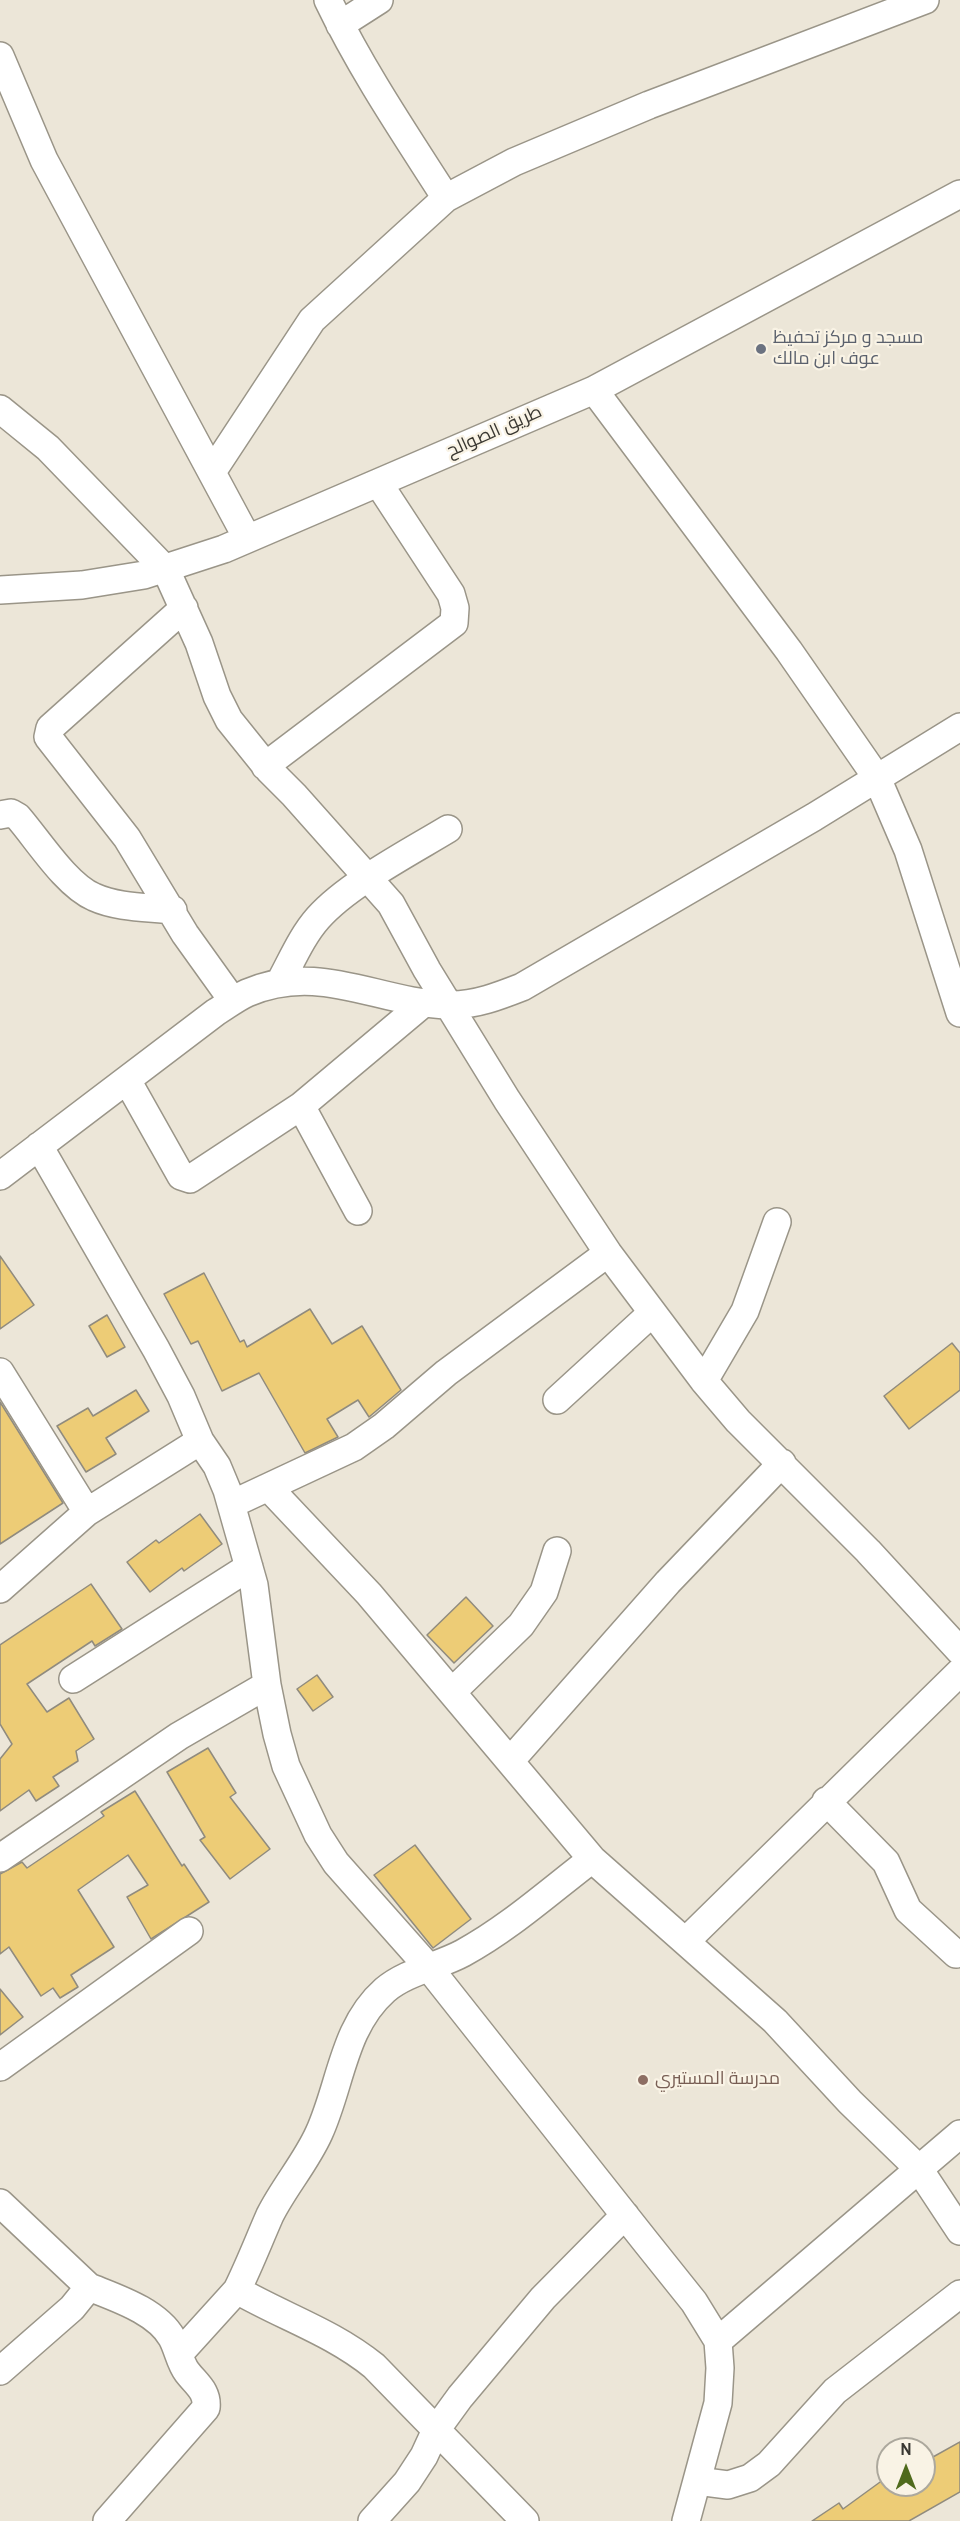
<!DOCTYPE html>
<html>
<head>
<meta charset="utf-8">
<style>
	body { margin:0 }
	#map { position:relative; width:960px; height:2521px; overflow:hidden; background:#ece6d8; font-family:Overpass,sans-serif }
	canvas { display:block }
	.north { position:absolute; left:876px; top:2437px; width:60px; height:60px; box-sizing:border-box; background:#f9f3e5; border:2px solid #aca89d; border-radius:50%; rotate:0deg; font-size:16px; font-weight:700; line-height:24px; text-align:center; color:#393731 }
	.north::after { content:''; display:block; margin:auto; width:21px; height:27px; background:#4f6a1c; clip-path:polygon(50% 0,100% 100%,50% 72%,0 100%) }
</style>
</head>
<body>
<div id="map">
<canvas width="960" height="2521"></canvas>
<div class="north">N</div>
</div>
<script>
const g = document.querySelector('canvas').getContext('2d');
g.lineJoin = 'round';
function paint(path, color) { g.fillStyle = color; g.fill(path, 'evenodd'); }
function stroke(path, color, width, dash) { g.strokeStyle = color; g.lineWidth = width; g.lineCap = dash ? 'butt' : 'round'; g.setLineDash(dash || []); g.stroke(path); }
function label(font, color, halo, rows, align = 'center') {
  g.font = font + ' Overpass,Cairo,sans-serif'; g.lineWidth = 4.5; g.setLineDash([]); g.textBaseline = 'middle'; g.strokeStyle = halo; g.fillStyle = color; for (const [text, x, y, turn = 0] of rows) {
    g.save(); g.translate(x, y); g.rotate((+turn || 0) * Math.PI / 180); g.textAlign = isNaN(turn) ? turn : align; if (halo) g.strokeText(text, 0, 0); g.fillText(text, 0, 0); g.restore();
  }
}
const building = new Path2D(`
	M0,1256L34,1305L0,1329Z
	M204,1273L240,1342L244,1340L247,1347L310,1309L332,1344L362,1326L401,1390L369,1417L358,1400L327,1419L338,1437L305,1453L259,1373L222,1391L198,1341L191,1344L164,1294Z
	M107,1315L125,1347L107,1357L89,1326Z
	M952,1343L960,1353V1390L909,1429L884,1396Z
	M136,1390L149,1411L106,1438L116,1454L86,1472L57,1426L88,1408L93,1416Z
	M0,1402L63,1503L0,1544Z
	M200,1514L222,1544L184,1571L182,1568L150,1592L127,1562L156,1540L159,1543Z
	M91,1584L122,1629L95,1646L92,1641L27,1684L47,1712L69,1698L94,1739L76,1751L78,1761L53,1777L59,1786L36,1801L29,1790L0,1811V1759L12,1744L0,1724V1645Z
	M466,1597L493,1626L454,1663L427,1635Z
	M317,1675L333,1697L313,1711L297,1689Z
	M208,1748L236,1793L230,1797L270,1849L230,1879L200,1840L205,1837L167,1772Z
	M135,1791L182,1866L184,1864L209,1902L151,1939L127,1897L148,1885L128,1855L78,1890L114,1947L71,1975L78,1987L60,1998L53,1988L41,1996L9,1947L0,1954V1874L22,1862L27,1868L104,1816L101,1812Z
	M415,1845L471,1919L433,1948L374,1875Z
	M0,1989L23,2017L0,2035Z
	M960,2442V2492L909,2521H812L839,2503L843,2509L887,2477L888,2485H924V2462Z`);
const minor = new Path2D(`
	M328,0C361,69 405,134 446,198
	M340,25L379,0
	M0,56L44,160L247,538
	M594,390L789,651L877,778L908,850L960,1013
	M0,409L48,448L166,570L199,643L217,696L229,720L270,771L294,795L391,904L427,970L507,1100L608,1253L704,1381L738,1421L868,1551L960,1651
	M212,472L312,320L446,198L514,162L649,105L925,0
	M0,590L82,585L144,575L224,549L594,390L960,194
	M184,608L50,728L48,737L127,838L185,934L233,1001
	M265,766L454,623L455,608L451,594L379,484
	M0,815L11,813L18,817C38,840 66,885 94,897C118,908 148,907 173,910
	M280,982C292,960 302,936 318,918C347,885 410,852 448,829
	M127,1080L181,1176L190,1179L301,1106L425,1002
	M301,1106L358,1211
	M39,1146L156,1349L181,1396L200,1441L217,1466L227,1490L254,1585L267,1685L277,1734L286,1766L318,1835L336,1863L430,1969L646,2242L694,2302L718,2341L720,2368L718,2403L686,2521
	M0,1176L216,1012C226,1006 236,998 247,993C321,961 378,1004 451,1005C476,1005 499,996 522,987L814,817L960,727
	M0,1372L87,1512
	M704,1381L745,1311L777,1222
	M557,1400L652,1313
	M269,1488L369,1594L592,1859
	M232,1504L354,1447L384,1426L446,1373L608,1253
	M0,1589L87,1512L200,1441
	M73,1679L249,1567
	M452,1692L521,1625L544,1592L557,1551
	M511,1760L668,1582L782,1463
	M826,1801L886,1862L908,1910L956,1954
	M0,1858L179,1736L267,1685
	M686,1941L960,1672
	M0,2067L189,1931
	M960,2134L919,2169L960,2231
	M0,2203L89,2287L72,2308L0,2371
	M89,2287C116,2298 157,2311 172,2338C178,2349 180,2363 187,2372C196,2384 208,2391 206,2408L107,2521
	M237,2290C249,2266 259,2240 270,2215C284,2187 306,2162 319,2133C341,2085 343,2027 385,1990C406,1972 439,1966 463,1953C509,1928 550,1891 592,1859L775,2021L850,2102L919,2169L718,2341
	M179,2354L237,2290C284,2317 332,2332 374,2366L525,2521
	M697,2481L728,2485L750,2478L769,2464L835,2391L960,2294
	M372,2521L407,2482L424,2456L436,2430L460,2397L543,2298L625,2215`);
const markers = [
	[761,349,6,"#6b7280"],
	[643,2080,6,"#8d6e63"]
];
const worshipNames = [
	["مسجد و مركز تحفيظ",773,339],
	["عوف ابن مالك",773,360]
];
const streetNames = [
	["طريق الصوالح",495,433,-24]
];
const educationNames = [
	["مدرسة المستيري",655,2080]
];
paint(building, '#edcc76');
stroke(building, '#908b7e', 1.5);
stroke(minor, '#9a9588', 30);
stroke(minor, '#fff', 27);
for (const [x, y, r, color] of markers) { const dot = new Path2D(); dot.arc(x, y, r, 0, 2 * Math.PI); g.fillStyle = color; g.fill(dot); stroke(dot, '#f9f3e5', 2); }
label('18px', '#5b616d', '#f9f3e5', worshipNames, 'left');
label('18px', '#393731', '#f9f3e5', streetNames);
label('18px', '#785e54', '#f9f3e5', educationNames, 'left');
</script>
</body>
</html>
